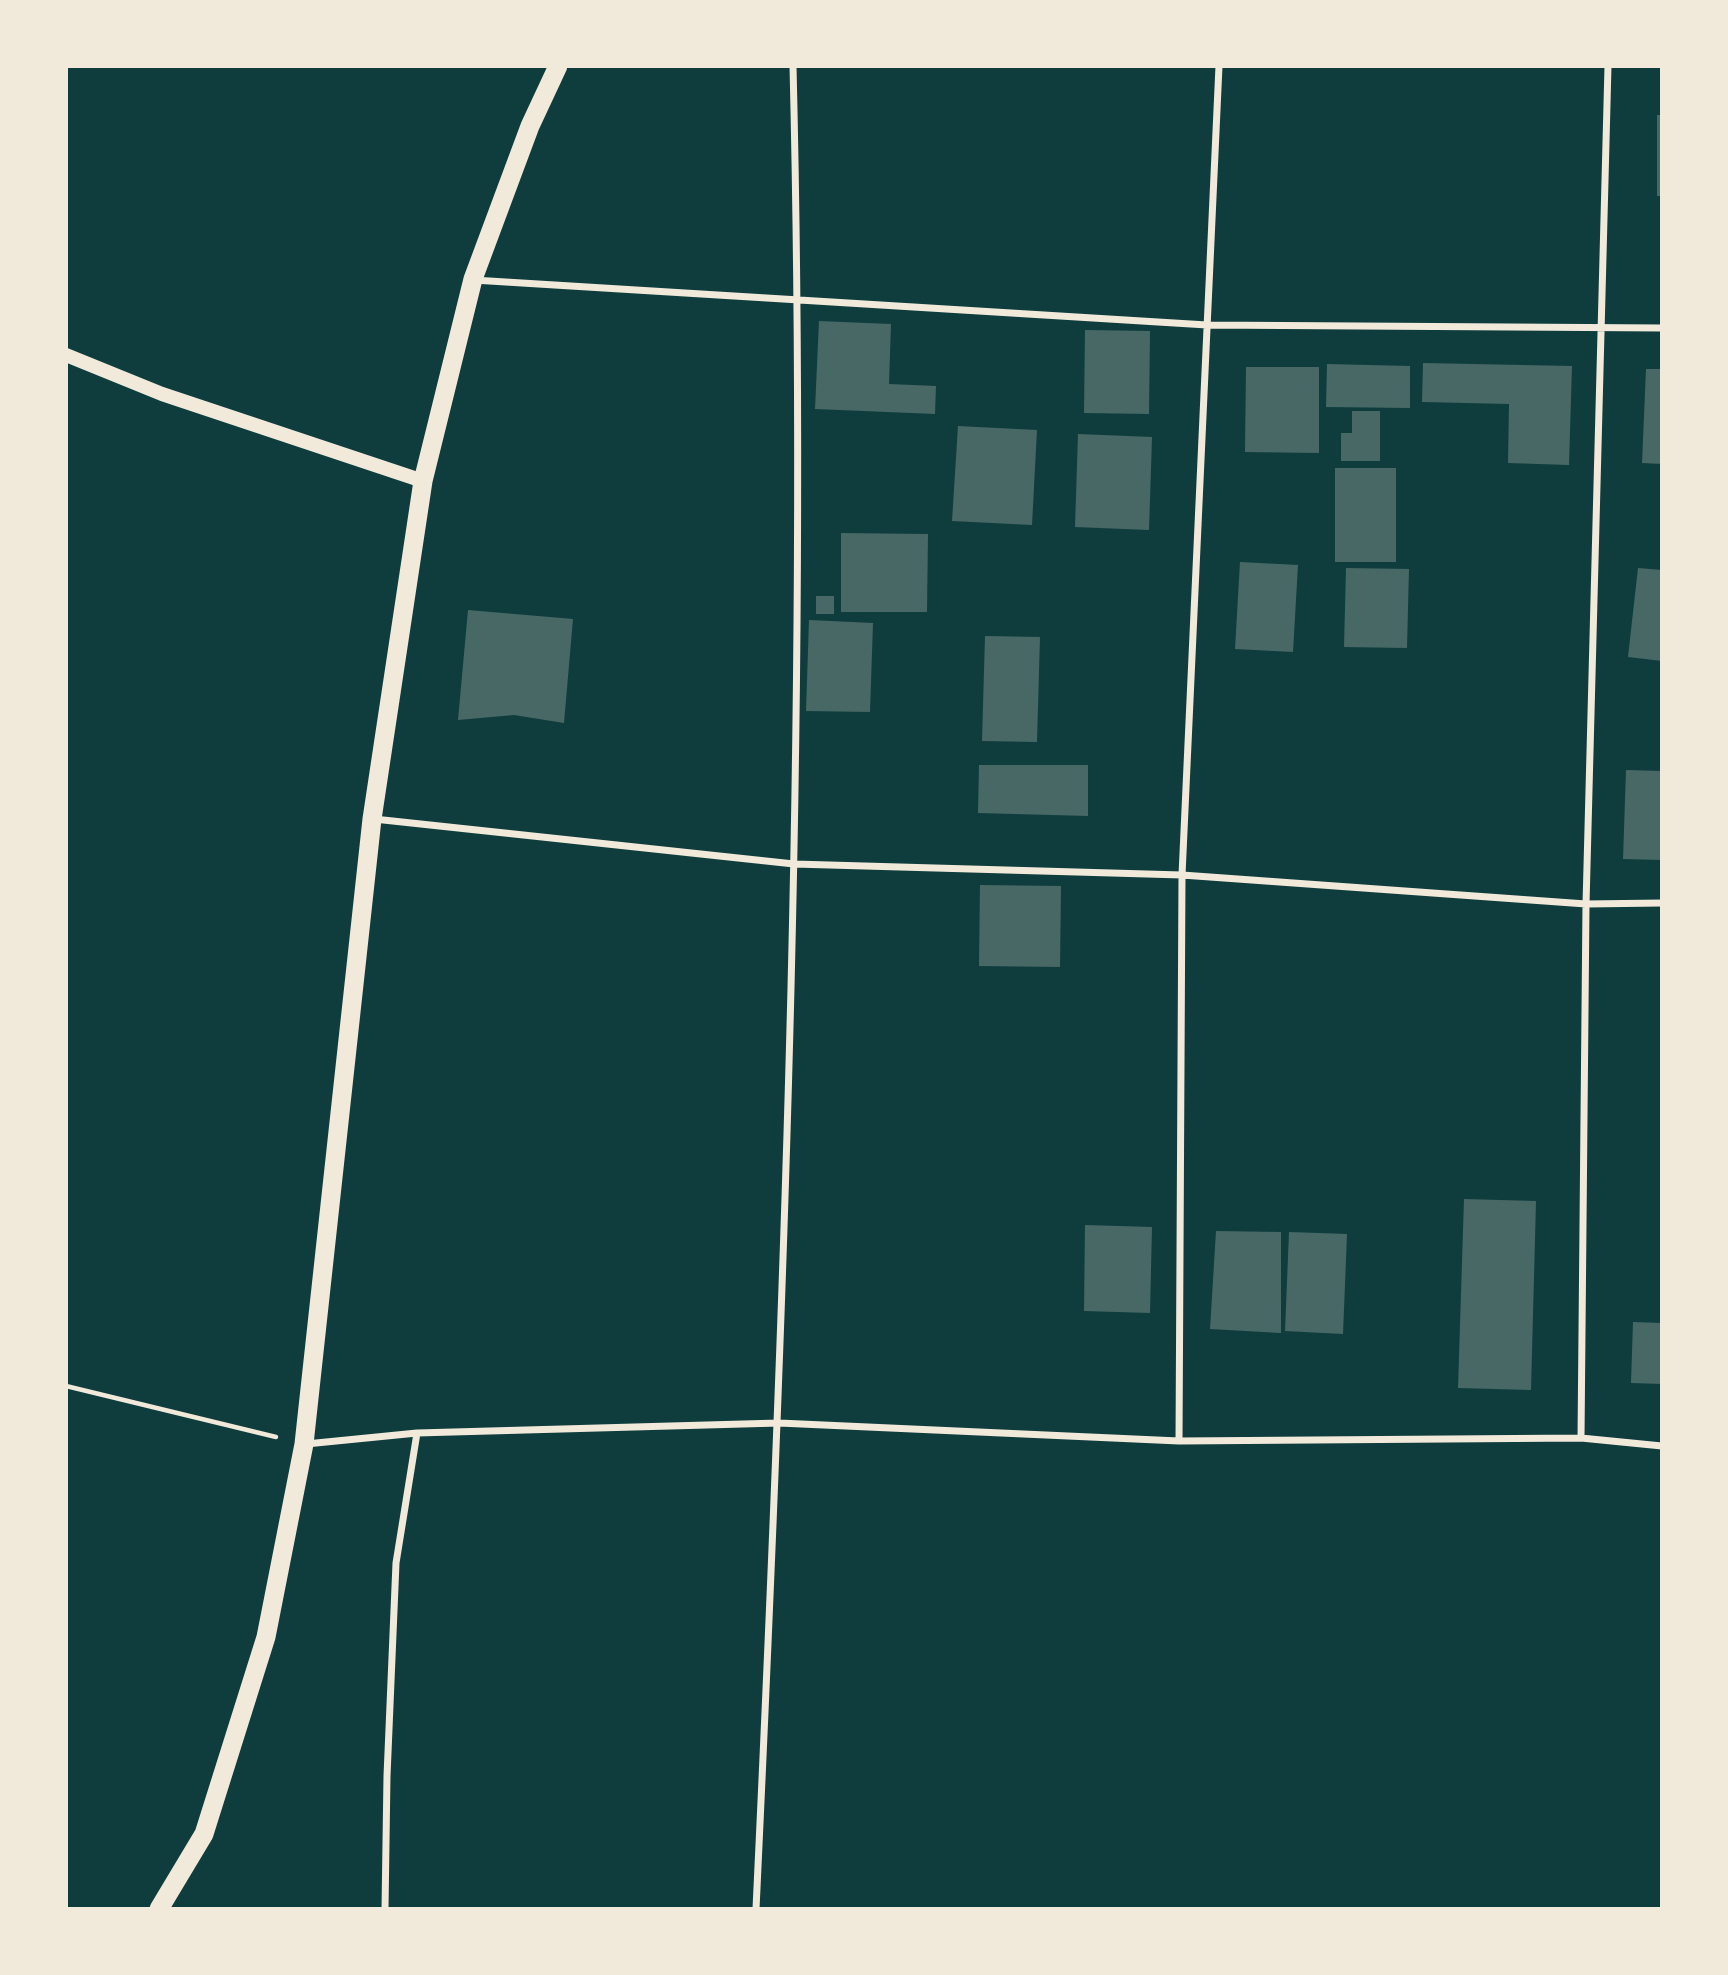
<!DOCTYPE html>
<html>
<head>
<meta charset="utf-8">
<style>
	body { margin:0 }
	#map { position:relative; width:1728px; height:1975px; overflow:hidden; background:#0f3d3e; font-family:"Noto Sans",sans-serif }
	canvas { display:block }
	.frame { position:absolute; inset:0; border:68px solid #f1e9da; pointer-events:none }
</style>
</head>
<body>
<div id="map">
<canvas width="1728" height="1975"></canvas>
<div class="frame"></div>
</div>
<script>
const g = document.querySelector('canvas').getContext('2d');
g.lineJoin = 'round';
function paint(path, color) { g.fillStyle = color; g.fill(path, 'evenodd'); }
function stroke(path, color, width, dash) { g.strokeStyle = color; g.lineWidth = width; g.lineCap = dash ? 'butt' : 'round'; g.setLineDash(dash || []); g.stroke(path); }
const building = new Path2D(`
	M1657,115H1662V196H1657Z
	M819,321L891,324L889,384L936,386L935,414L815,409Z
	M1085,330L1150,331L1149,414L1084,413Z
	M1423,363L1572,366L1569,465L1508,463L1509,404L1422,402Z
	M1327,364L1410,366V408L1326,407Z
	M1246,367H1319V453L1245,452Z
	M1646,369H1662V464L1642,463Z
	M1352,411H1380V461H1341V433H1352Z
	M958,426L1037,430L1032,525L952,521Z
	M1078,434L1152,437L1149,530L1075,527Z
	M1335,468H1396V562H1335Z
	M841,533L928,534L927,612H841Z
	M1240,562L1298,565L1293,652L1235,649Z
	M1346,568L1409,569L1407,648L1344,647Z
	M1638,568L1662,570V661L1628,657Z
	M816,596H834V614H816Z
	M468,610L573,619L564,723L514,715L458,720Z
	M809,620L873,623L870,712L806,711Z
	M985,636L1040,637L1037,742L982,741Z
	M979,765H1088V816L978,813Z
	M1626,770L1662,771V860L1623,859Z
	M980,885L1061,886L1060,967L979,966Z
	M1464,1199L1536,1201L1531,1390L1458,1388Z
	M1085,1225L1152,1227L1150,1313L1084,1311Z
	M1216,1231L1281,1232V1333L1210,1329Z
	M1289,1232L1347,1234L1343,1334L1285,1331Z
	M1633,1322L1662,1323V1384L1631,1383Z`);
const path = new Path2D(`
	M66,1386L276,1437`);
const minor = new Path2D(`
	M473,280L1207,325L1662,328
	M374,819L794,864L1182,875L1586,904L1662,903
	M1581,1438L1586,904L1608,66
	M1179,1441L1182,875L1219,66
	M306,1444L417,1433L779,1423L1179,1441L1581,1438L1662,1446
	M385,1909L387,1776L396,1563L417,1433
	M756,1909C785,1295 808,681 793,66`);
const secondary = new Path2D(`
	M66,355L162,394L423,481`);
const trunk = new Path2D(`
	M159,1909L204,1834L266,1637L304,1444L372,819L423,481L473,279L530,126L558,66`);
paint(building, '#486865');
stroke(path, '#f1e9da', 4.5);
stroke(minor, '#f1e9da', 7);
stroke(secondary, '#f1e9da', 14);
stroke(trunk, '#f1e9da', 19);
</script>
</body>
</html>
